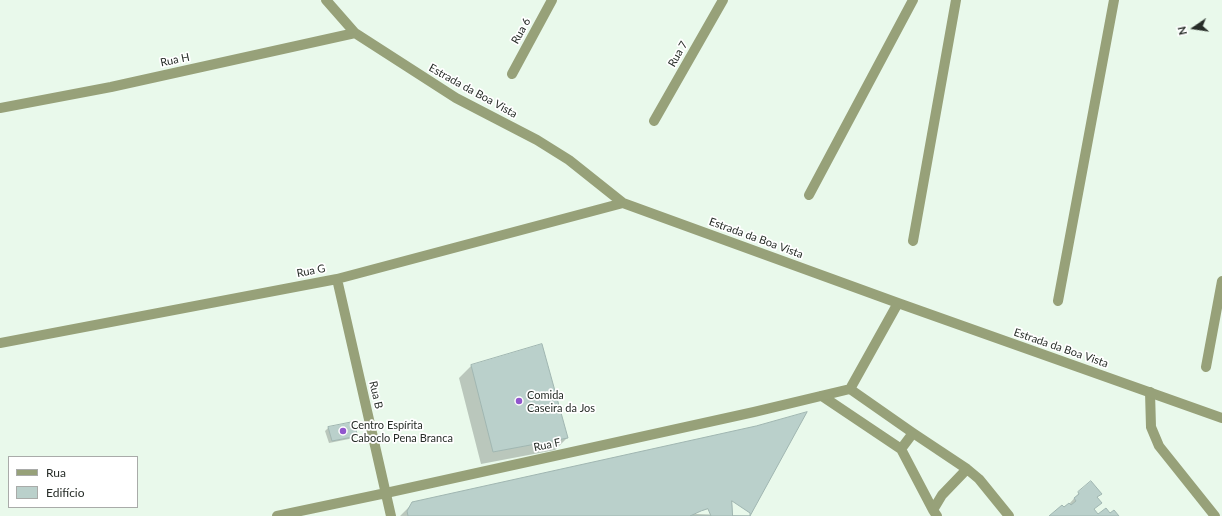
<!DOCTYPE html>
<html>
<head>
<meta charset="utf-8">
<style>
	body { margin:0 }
	#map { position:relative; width:1222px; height:516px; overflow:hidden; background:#e9f9eb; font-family:Lato,sans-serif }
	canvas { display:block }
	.legend { position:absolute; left:8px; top:456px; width:130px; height:52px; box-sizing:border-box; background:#fff; border:1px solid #a9aba9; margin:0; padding:5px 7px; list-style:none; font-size:12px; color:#272d28 }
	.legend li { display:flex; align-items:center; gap:8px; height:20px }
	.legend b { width:20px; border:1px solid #a9aba9 }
	.north { position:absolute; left:1174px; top:8px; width:40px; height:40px; -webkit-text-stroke:3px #fff; paint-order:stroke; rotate:257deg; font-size:11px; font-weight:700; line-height:16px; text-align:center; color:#272d28 }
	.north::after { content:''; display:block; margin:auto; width:14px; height:18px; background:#272d28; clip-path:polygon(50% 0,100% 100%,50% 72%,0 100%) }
</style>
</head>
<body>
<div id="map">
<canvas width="1222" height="516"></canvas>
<ul class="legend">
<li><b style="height:5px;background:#97a179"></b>Rua</li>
<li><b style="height:11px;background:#bad0cb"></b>Edifício</li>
</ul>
<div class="north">N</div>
</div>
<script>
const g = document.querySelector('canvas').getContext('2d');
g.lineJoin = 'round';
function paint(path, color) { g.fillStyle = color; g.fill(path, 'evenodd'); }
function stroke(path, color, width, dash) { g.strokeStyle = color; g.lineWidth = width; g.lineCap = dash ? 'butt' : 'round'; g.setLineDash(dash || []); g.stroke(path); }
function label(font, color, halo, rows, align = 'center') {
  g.font = font + ' Lato,sans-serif'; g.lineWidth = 3.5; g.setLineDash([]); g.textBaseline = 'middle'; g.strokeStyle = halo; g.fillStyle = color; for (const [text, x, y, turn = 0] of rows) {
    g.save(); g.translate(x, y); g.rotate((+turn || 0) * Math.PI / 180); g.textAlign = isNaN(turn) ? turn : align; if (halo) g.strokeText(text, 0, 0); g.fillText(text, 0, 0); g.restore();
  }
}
const shadow = new Path2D(`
	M471,366L567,438L555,450L481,464L459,378Z
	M328,428L357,435L354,438L329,443L325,431Z
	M1079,493L1096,498L1093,510L1098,515H1110L1118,516H1050L1070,503Z
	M413,503L749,516H400Z`);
const building = new Path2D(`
	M542,344L568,438L493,452L471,365Z
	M807,412L750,516H408L407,511L412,502L756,426Z
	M353,422L358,436L332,441L328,427Z
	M1091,481L1102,494L1097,497L1102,503L1094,509L1098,514L1106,508L1110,513L1114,510L1119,516H1049L1062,505L1064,507L1069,503L1071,505L1076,501L1074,498L1079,494L1078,492Z
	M732,501L750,513V516H733Z
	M708,509L711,516H690L701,511Z`);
const lane = new Path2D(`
	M850,389L913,433L967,469L979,479L1009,516
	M1150,392L1151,427L1159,446L1215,516
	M822,396L901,449L933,510L937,516
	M901,449L913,433
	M933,510L942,495L967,469`);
const street = new Path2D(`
	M326,0L355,33L456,98L537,140L569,160L623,203L898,303L1222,418
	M512,74L552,0
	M0,108L111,87L355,33
	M654,121L723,0
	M809,195L913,0
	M913,241L956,0
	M337,279L391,516
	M1058,301L1114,0
	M0,343L337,279L623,203
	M1206,367L1222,281
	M277,516L386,493L754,412L850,389L898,303`);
const markers = [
	[519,401,4,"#9156cd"],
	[343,431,4,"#9156cd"]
];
const streetNames = [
	["Rua 6",521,31,-61],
	["Rua 7",678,54,-60],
	["Rua H",175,60,-12],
	["Estrada da Boa Vista",473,91,29],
	["Estrada da Boa Vista",756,238,20],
	["Rua G",311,271,-11],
	["Estrada da Boa Vista",1061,348,19],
	["Rua B",376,395,77],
	["Rua F",547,445,-12]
];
const poiNames = [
	["Comida",527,395],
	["Caseira da Jos",527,408],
	["Centro Espírita",351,425],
	["Caboclo Pena Branca",351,438]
];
paint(shadow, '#0003');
paint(building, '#bad0cb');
stroke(building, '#a0b6b1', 1);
stroke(lane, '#97a179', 10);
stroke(street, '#97a179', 10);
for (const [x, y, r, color] of markers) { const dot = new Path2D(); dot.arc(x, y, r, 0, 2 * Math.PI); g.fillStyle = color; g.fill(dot); stroke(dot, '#fff', 1.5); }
label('11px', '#272d28', '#fff', streetNames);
label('11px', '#272d28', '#fff', poiNames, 'left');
</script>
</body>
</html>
